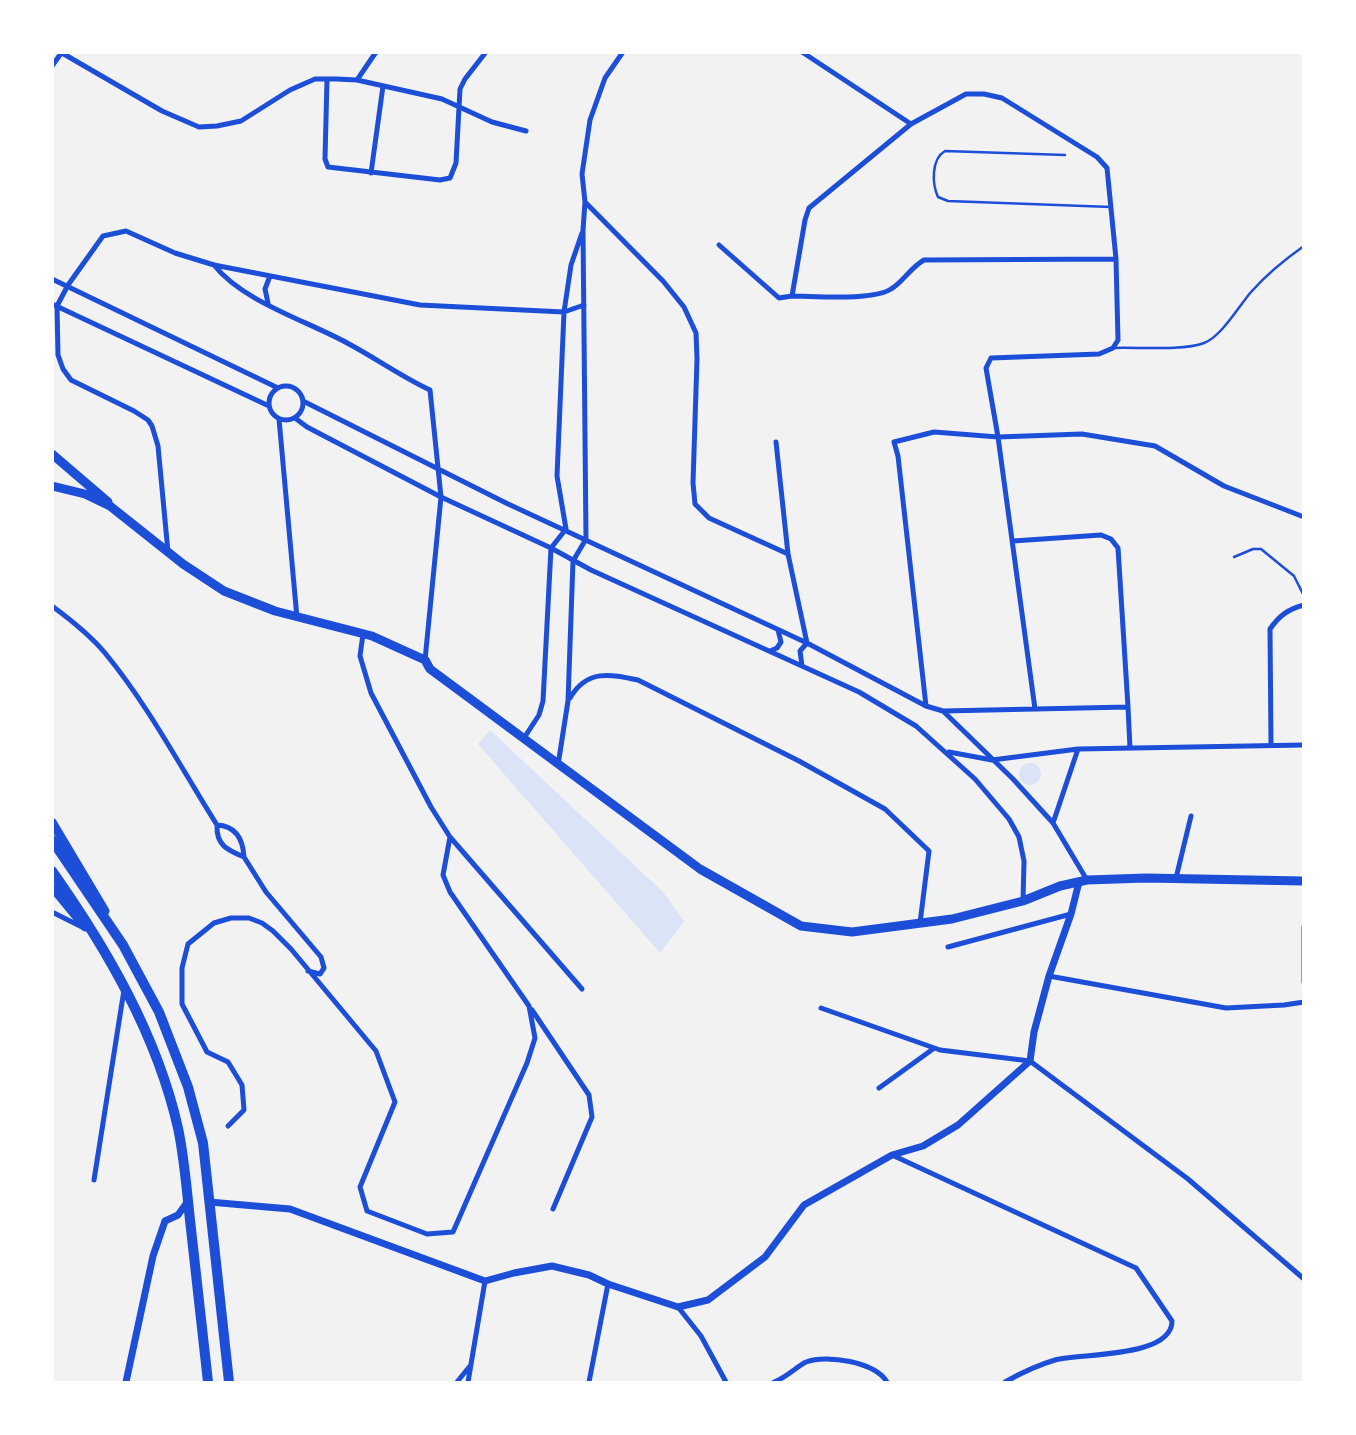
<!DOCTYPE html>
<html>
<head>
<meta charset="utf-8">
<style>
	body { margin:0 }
	#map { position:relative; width:1356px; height:1435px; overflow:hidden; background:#f2f2f2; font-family:"Golos Text",sans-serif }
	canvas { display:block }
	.frame { position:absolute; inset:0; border:54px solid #fff; pointer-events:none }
</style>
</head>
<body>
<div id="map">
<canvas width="1356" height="1435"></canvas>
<div class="frame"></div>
</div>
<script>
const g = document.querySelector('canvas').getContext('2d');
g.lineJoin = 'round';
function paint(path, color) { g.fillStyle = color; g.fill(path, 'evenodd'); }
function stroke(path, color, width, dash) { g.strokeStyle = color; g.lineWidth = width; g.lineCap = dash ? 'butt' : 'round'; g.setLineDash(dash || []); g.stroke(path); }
const green = new Path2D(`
	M490,730L663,892L684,921L660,953L478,744Z
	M1019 774a11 11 0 1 1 22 0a11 11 0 1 1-22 0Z`);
const service = new Path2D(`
	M1065,155L945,151C931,159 932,184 938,197L948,201L1111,207
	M1113,348C1137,347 1183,351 1204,343C1221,337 1239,306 1251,292C1267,274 1284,260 1304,246
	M1234,557L1253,549H1261L1294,576L1304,596`);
const minor = new Path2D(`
	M802,52L911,124
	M62,53L162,111L199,127L217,126L241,121L290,90L315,79H336L357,80L442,99L492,122L526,131
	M52,66L62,52
	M327,79L325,159L328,167L440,180L450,178L456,163L460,89L465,79L486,52
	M357,80L376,52
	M371,173L383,86
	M585,202L663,281L684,307L696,333L697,359L693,483L695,504L709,518L788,554
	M719,245L779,298L792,296
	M214,265C243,302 308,321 349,344C377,359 402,377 430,390L441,497L425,660
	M52,279L278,388
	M268,303L265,289L270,276
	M52,304L269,406
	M269 403a17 17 0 1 1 34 0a17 17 0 1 1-34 0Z
	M303,401L506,503L807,643L926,706L943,711L1013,779L1053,823L1087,880
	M295,418L307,427L441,497L551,548L591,570L859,692L916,726L975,779L1009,819L1019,837L1024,861L1023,901
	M279,419L297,618
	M776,442L788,554L807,643L800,651L802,666
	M1013,541L1101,535L1111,539L1118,548L1128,707
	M168,552L158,446L152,426L148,420L134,411L71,380L63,369L58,355L57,306L68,285L103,236L126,231L175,253L214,265L420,305L564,312L584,305
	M52,606C71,620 90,635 105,653C148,705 181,768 217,825
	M770,651L777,648L781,642L778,630
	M570,698C587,669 610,674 638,680L799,761L885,809L929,851L920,923
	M926,706L898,456L894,442L934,432L998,437L1082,434L1155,446L1224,486L1304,517
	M1035,709L998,437L986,368L991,358L1099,354L1113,348L1118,340L1116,259L1107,168L1097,157L1002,98L984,94H966L911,124L809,208L805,220L792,296C815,296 873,301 891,289C903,282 910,268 924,260L1116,259
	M943,711L1128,707L1130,748
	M524,738L539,715L543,701L551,548L566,529L557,476L564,312L571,265L582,233
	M1271,745L1270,629C1279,616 1288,609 1304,605
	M949,752L992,760L1078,749L1304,745
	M558,765L568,701L573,561L586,539L583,230L585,202L582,174L590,120L605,78L623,52
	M1053,823L1078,749
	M217,825C236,826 243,840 244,857C227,850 216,845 217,825Z
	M450,837L582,989
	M244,857L266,892L321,957L324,968L320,974L308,971
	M1176,878L1191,816
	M52,912L82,927
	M1304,927V982
	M948,947L1071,914
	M1049,976L1226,1008L1284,1005L1304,1002
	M821,1008L940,1050L1030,1061L1188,1179L1304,1279
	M532,1010L589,1095L592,1117L553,1209
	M879,1088L933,1049
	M228,1126L244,1110L242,1085L228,1062L207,1052L182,1004V968L188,944L214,923L231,918H249L262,923L273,931L291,949L376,1051L395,1102L360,1187L367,1211L427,1234L453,1232L527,1063L535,1038L529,1006L450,892L443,875L450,837L431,807L371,693L360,656L363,634
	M892,1155L1136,1268L1172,1321C1172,1358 1081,1353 1055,1360C1038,1365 1021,1373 1005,1382
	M94,1180L124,990
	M678,1307L701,1336L726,1382
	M457,1382L470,1366
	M468,1382L485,1281
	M589,1382L608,1284
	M774,1382C787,1377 796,1367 806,1362C827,1354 875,1362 887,1382`);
const tertiary = new Path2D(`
	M209,1202L290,1209L485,1281L514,1273L552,1266L589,1275L608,1284L678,1307L708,1300L765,1257L804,1205L892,1155L923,1146L958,1125L1030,1061L1034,1032L1049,976L1071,914L1079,882
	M126,1382L153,1256L165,1221L178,1215L188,1201`);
const primary = new Path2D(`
	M52,454L108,502
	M52,486L85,494L110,506L183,564L224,591L275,611L372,636L425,660L430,669L700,869L801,926L852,932L952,919L1023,901L1060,886L1087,880L1146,878L1304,881
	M52,822L105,911
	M52,887L85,927`);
const trunk = new Path2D(`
	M52,840L123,945L159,1012L188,1087L203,1143L229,1382
	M52,871C107,949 157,1035 178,1128C185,1161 187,1195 191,1229C197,1280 202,1331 208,1382`);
paint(green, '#dbe4f7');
stroke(service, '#1d4ed8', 2.5);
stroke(minor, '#1d4ed8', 5);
stroke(tertiary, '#1d4ed8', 7);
stroke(primary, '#1d4ed8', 9);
stroke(trunk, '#1d4ed8', 10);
</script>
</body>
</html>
